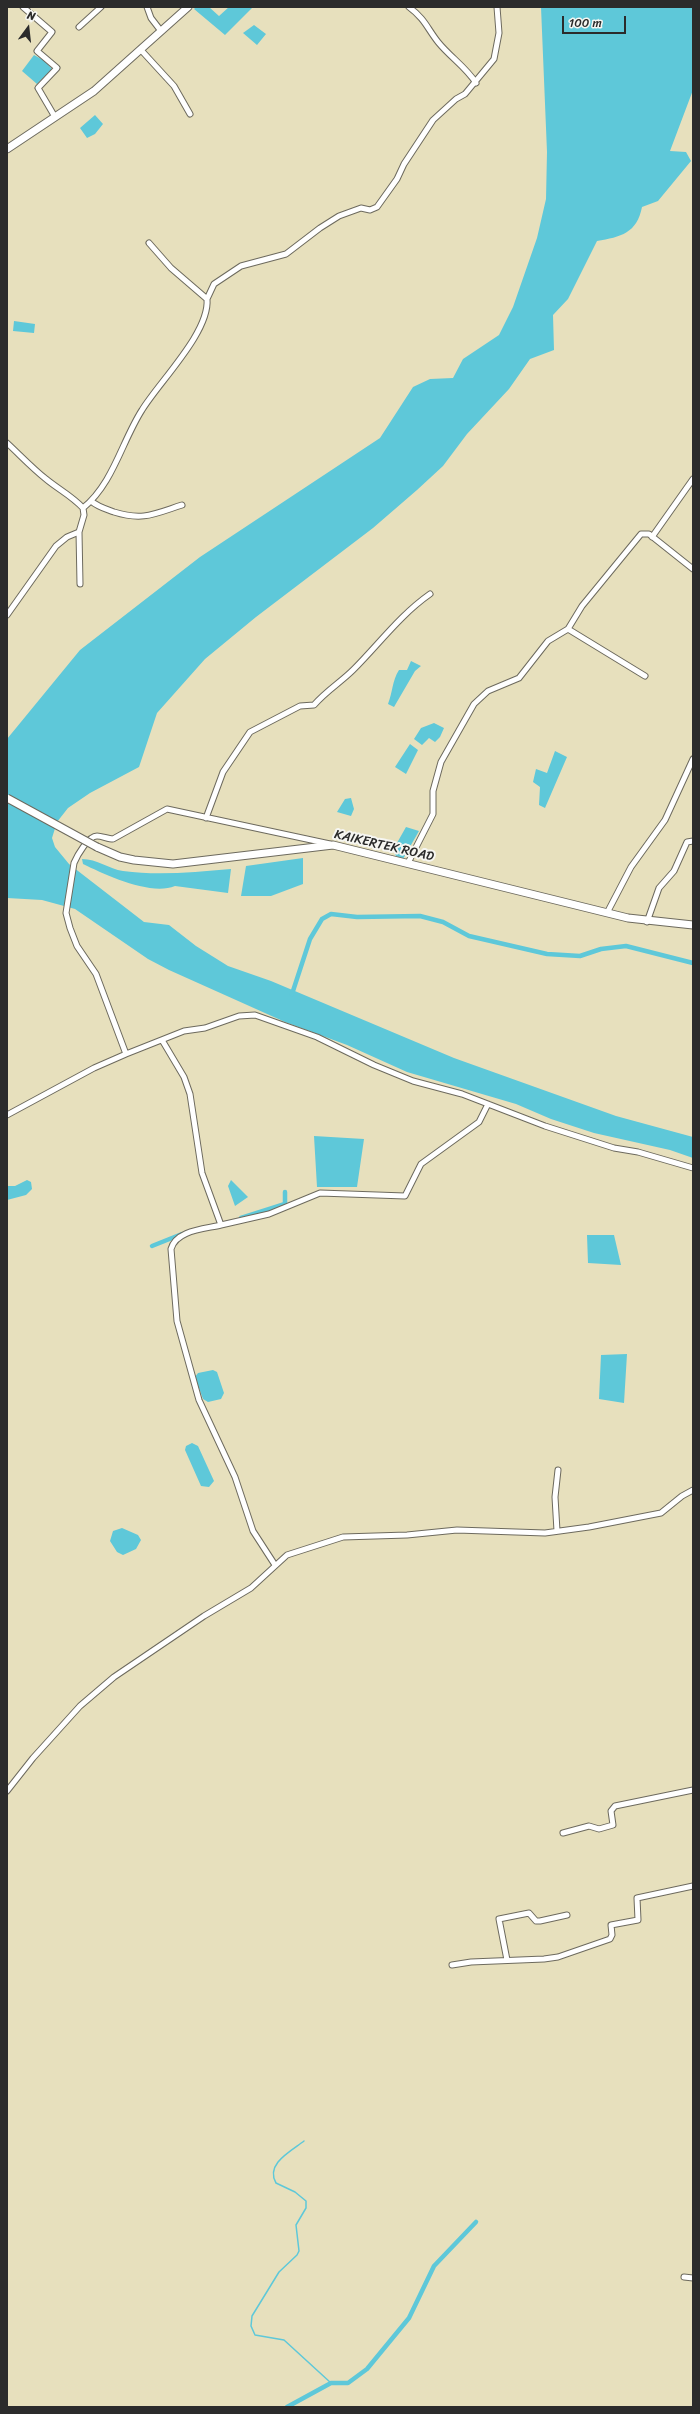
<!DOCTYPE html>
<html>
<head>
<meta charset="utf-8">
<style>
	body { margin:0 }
	#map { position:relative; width:700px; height:2414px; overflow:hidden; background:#e7e0bd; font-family:Sriracha,sans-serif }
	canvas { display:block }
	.frame { position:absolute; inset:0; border:8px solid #2b2b2b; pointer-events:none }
	.north { position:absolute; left:8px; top:8px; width:40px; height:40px; -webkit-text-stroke:3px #f6f6f2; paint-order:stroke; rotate:15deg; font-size:11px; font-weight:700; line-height:16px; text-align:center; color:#2b2b2b }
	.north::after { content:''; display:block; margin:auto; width:14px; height:18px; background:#2b2b2b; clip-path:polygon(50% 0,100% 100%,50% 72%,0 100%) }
	.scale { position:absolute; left:562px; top:16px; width:64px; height:18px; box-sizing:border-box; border:2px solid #2b2b2b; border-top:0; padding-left:5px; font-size:12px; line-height:14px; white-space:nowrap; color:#2b2b2b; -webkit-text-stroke:3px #f6f6f2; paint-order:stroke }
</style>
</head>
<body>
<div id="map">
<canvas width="700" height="2414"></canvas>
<div class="frame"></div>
<div class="north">N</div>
<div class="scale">100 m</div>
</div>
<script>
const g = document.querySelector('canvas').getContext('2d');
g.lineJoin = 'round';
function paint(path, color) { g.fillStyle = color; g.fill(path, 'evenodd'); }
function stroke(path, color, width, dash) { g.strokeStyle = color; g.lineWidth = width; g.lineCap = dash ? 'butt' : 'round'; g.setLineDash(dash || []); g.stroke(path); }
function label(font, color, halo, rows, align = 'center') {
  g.font = font + ' Sriracha,sans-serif'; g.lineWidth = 4; g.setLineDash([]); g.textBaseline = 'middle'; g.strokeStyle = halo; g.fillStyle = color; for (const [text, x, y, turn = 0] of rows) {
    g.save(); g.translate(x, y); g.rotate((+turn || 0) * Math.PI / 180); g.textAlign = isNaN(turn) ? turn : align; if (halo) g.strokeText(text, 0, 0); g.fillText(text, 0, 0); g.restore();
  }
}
const water = new Path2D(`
	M196,7H209L219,16L229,7H253L225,35L194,9Z
	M541,7H693V90L670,151L686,152L691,161L658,201L642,207C637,233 621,237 597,241L568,299L553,315L554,350L530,359L509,389L467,434L443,466L417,490L373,528L256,617L205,659L157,713L139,767L90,793L68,808L57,822L52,838L55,847L69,864L144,922L169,925L196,946L228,966L271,981L454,1058L616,1116L693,1137V1158L670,1150L594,1133L551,1119L516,1104L407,1072L347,1045L285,1022L169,970L148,959L75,909L42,900L7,898V739L80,650L200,557L380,438L413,387L430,379L453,378L463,359L499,335L513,307L537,238L546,199L547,152Z
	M254,25L266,34L257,45L243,33Z
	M34,55L45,61L52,69L37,84L22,71Z
	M95,115L103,124L95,134L87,138L80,128Z
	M14,321L35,324L34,333L13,331Z
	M411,661L421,666L415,671L394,707L388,704C393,691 392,681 399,670H407Z
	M434,723L444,728L440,737L435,742L429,738L422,745L414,739L421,728Z
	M410,744L418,750L406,774L395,767Z
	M555,751L567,757L545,808L539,805L540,787L533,782L536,769L547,773Z
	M351,798L354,809L351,816L337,812L345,799Z
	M406,827L419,831L403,859L396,856L393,850Z
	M303,858V884L271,896H241L246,866Z
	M82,859C97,859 109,869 123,871C159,876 194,872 231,869L228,893L175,886C150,896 106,875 83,864Z
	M314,1136L364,1139L357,1187H317Z
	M27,1180L31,1182L32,1189L26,1195L7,1200V1186H15Z
	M231,1180L248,1197L235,1206L228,1186Z
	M587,1235H614L621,1265L588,1263Z
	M627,1354L624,1403L599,1399L601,1355Z
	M213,1370L217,1372L224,1393L221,1399L208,1402L203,1399L195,1377L198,1373Z
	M192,1443L198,1446L214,1481L209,1487L201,1486L185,1450L186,1446Z
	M122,1528L138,1535L141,1540L136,1549L123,1555L117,1552L110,1541L113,1531Z`);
const stream = new Path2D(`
	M304,2141C291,2151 265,2164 276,2183L295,2192L306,2201V2208L296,2225L299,2251L297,2255L279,2272L252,2316L251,2326L255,2335L284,2340L331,2383`);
const canal = new Path2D(`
	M292,994L310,939L322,919L331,914L357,917L420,916L443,922L469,936L547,954L580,956L601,949L626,946L693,963
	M241,1218L285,1204V1192
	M152,1246L182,1234
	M287,2407L331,2383H348L367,2369L409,2318L434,2266L476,2222`);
const minor = new Path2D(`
	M23,7L52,32L37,51L57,68L38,88L55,117
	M147,7L151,18L161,31
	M409,7C425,19 427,28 438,42C450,57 466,67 476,83
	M79,27L101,7
	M141,50L174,86L190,114
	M207,299L214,284L241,266L286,254L320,228L339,216L361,208L370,210L377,207L397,179L404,164L433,120L456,99L465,94L494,59L499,33L497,7
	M7,443C20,455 32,468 46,479C58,489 72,496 83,508C113,484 122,441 142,410C159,382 210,332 207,299L171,268L149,243
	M91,501C98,507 106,509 114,512C143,521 154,514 182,505
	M79,532L80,584
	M652,537L693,479
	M7,615L56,546L67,537L79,532L84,515L83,508
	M568,629L645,676
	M206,818L223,772L250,732L300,706L314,705C326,691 341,682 353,670C379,644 400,615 430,594
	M408,863L433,814V791L441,762L474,704L488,691L519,678L548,641L568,629L582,606L641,534H649L693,569
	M607,913L631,867L665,820L693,759
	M647,922L659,888L674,871L687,842L693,841
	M162,1040L184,1077L190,1094L202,1173L221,1225C205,1229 176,1230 171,1249L177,1321L199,1400L235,1477L253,1531L275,1565
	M126,1054L184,1031L205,1028L239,1016L255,1015L317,1037L374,1065L413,1081L462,1094L545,1126L614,1148L638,1152L693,1168
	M7,1115L94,1068L126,1054L96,974L77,946L70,928L66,913L74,863C77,856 88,836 97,836C102,836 108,839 113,839L167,809L330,844
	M221,1225L269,1214L320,1193L405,1196L421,1164L479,1122L488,1104
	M557,1531L555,1497L558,1470
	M7,1791L33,1758L80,1706L114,1677L204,1616L251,1588L287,1555L343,1537L407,1535L457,1530L545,1533L589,1527L661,1513L682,1496L693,1490
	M563,1833L589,1826L599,1829L613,1825L611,1811L615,1806L693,1790
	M507,1960L499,1919L529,1913L536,1921H540L567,1915
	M452,1965L471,1962L544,1959L558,1957L610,1939L612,1935L611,1925L638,1920L637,1898L693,1886
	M684,2277L693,2278`);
const secondary = new Path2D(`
	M7,149L94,91L188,7
	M97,847L120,857L134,860L173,864L333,845L628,918L693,925`);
const secondaryBridge = new Path2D(`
	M7,798L97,847`);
const streetNames = [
	["KAIKERTEK ROAD",384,846,13]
];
paint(water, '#5ec8d9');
stroke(stream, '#5ec8d9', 1.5);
stroke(canal, '#5ec8d9', 4.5);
stroke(minor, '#6d6a5e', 7);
stroke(secondary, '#6d6a5e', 9);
stroke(minor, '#fff', 5);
stroke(secondary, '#fff', 7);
stroke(secondaryBridge, '#6d6a5e', 9, []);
stroke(secondaryBridge, '#fff', 7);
label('13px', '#2b2b2b', '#f6f6f2', streetNames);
</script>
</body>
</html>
